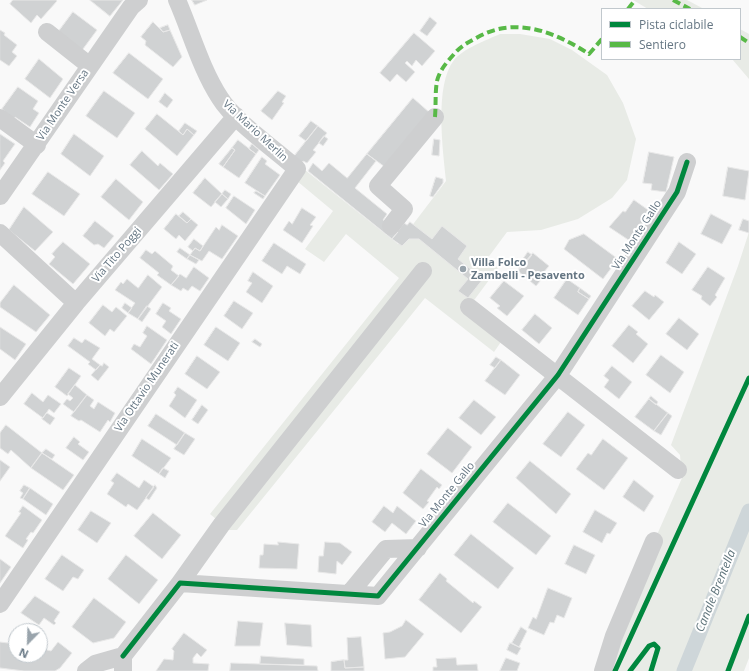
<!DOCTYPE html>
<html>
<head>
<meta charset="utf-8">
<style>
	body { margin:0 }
	#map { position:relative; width:749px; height:671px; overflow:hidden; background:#f9f9f9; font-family:"Open Sans",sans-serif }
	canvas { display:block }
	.legend { position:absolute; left:601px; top:8px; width:140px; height:52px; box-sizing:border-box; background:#fff; border:1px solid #c1c8cd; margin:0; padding:5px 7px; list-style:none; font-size:12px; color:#657683 }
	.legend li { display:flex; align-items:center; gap:8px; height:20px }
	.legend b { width:20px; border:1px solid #c1c8cd }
	.north { position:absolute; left:8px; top:623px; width:40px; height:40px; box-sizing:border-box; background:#fff; border:1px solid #c1c8cd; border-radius:50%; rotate:203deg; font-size:11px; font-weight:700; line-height:16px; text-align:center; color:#657683 }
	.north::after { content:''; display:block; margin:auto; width:14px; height:18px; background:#99a4ac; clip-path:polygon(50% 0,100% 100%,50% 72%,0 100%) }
</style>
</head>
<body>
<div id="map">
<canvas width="749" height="671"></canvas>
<ul class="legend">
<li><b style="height:5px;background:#00873e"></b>Pista ciclabile</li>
<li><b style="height:5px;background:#58b947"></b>Sentiero</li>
</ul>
<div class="north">N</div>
</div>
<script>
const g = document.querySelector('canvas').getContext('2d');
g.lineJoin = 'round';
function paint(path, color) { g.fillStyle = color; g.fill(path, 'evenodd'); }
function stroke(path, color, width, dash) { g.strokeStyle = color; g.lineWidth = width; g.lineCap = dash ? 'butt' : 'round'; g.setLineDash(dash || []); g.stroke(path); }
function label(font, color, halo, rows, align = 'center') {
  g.font = font + ' "Open Sans",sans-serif'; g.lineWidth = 4; g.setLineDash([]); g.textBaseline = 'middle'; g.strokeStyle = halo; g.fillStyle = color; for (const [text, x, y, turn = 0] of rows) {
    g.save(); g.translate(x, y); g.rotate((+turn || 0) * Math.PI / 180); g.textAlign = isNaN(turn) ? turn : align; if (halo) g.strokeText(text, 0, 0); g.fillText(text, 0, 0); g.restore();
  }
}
const green = new Path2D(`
	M633,0H687L704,9H648Z
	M740,29L749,34V79L732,59H740Z
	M500,34H520L550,39L572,50L607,75L623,103L636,139L627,180L612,198L578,219L541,230L507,232L487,259L498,268L466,311L503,339L494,352L425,298L237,530H229L210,514L399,278L346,234L324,262L305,249L333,211L297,181L305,170L398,244L446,181C443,151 434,85 454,60C464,48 487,40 500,34Z
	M749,232V658L744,671H597L682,478L680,455L671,445L738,266Z`);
const canal = new Path2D(`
	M684,671L749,511`);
const building = new Path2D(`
	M13,0H56L57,1L41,19L37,15L31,23L10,4Z
	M90,0H123L110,16Z
	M192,0H207L195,5Z
	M73,12L97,30L80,53L56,35Z
	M430,17L437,23L427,36L420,31Z
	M153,22L163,32L170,30L182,57L173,67L145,45L146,41L141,37Z
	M168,25L170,30L163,32L160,28Z
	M0,30L5,33L4,35L17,45L12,52L17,56L9,66L0,60Z
	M414,33L435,51L422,66L416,60L412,66L407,61L405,63L415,72L406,82L397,74L390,82L380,73Z
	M129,53L163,79L148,99L113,73Z
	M39,59L63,79L50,98L25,79Z
	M18,87L38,101L33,109L39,113L30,127L15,117L13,121L8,114L2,109Z
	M104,91L135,113L117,138L86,116Z
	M278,91L286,96L282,102L284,103L272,120L261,111Z
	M165,93L173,100L167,108L159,102Z
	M413,98L430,113L385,167L367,154Z
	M157,114L183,135L187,129L194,135L177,156L145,129Z
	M311,121L318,126L306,141L299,136Z
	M185,123L197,131L194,135L187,129L183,135L179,131Z
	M318,126L327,133L313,150L316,152L307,163L303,161L300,165L292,159Z
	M0,134L15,144L3,161L5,163L0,170Z
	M74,134L104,156L90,176L61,154Z
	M324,136L328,139L323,146L319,143Z
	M434,139L440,140L439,156L432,155Z
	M238,140L256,154L239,178L223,167L235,150L232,148Z
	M252,144L259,150L256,154L249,149Z
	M232,148L235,150L223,167L219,164Z
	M142,151L158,166L160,163L173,174L159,190L130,165Z
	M649,152L674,157L666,192L651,190L652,184L643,183Z
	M367,154L376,161L355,188L387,214L383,220L398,232L392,239L308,171L313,163L322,171L329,163L347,178Z
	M262,157L267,161L265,164L280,175L265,196L245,183Z
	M728,167L749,171L745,200L723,196Z
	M48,172L80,194L64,216L32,194Z
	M436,177L443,179V183L433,197L430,196Z
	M205,178L222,194L211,207L193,193Z
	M116,179L143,202L129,220L101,197Z
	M225,190L231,194L228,199L222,194Z
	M256,191L265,196L263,199L254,193Z
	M222,194L228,199L221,207L215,202Z
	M234,196L255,210L246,224L226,208Z
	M634,200L651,212L630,241L609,227L623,211L625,212Z
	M24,207L53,232L35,251L9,230Z
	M302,208L316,217L310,225L313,226L302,243L283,230L289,221L292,224Z
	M183,212L191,219L187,223L179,216Z
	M176,214L187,223L191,219L198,225L185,241L179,235L176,239L164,229Z
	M711,214L732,225L722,244L701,234Z
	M743,219L749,221V233L739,230Z
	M95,221L114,236L104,248L98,244L94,245L83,236Z
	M410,222L432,239L442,226L467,246L458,259L483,279L468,298L458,291L468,279L419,239H409L402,246L392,239L404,223L407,225Z
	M222,225L238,236L222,259L209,251L202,261L190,255L195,248L200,251L216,227L219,230Z
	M584,234L618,259L603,279L564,249L569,240Z
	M194,239L203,246L200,251L195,248L193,251L188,247Z
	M63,242L90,264L73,284L49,264L55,257L52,254Z
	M679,242L696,254L682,274L666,263Z
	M274,243L306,264L300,274L287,266L282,274L262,261Z
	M180,248L190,255L187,259L177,252Z
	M146,250L152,254L155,251L173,266L171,270L179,276L171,285L157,275L159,273L140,258Z
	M528,252L532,255L520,269L513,264L517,258L521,261Z
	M533,253L549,266L543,273L545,275L536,286L518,271Z
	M190,255L199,260L196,264L187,259Z
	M194,267L209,278L200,291L192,286L188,291L183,288L181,291L171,285L180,274L186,278Z
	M708,267L725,278L715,295L717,297L710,306L701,299L702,296L692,290Z
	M253,272L273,286L262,303L246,292L252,283L248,281Z
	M148,275L162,287L138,319L128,313L135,303L115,290L121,282L123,284L127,279L138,288Z
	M567,279L580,288L578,292L589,299L578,315L554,298Z
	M504,281L524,296L507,316L497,308L500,306L490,298Z
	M14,285L50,315L36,332L0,307V303Z
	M580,288L591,296L589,299L578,292Z
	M645,291L654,297L655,295L664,302L649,320L632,306Z
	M234,301L253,313L242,329L224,316Z
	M125,303L132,308L128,313L122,308Z
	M163,303L171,308L169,311L181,319L171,334L162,327L166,321L156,314Z
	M103,305L112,312L116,307L127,316L114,332L110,329L105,336L89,323Z
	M147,306L151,309L142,322L138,319Z
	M535,314L552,328L539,344L522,330Z
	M679,318L699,334L687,350L666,334Z
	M629,325L638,332L636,334L648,344L633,363L612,346Z
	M147,326L167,340L151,364L131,349L134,344L140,347L147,336L143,333Z
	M0,327L26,344L15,360L0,349Z
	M216,327L240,343L228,361L204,345Z
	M74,338L82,343L85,339L100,348L92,359L100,365L96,370L88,364L90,362L68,346Z
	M255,339L262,344L260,347L252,342Z
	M661,355L684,372L670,393L646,375Z
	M197,356L220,372L207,389L185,374Z
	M496,357L501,360L495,368L490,365Z
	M501,360L520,375L505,395L485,381Z
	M104,363L109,367L98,381L91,375L100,365L102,366Z
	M612,366L632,382L619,399L604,387L609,380L604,376Z
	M69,368L81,376L67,396L55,387Z
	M75,385L87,395L74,412L63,404L67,399L70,401L73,398L68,394Z
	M178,387L197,400L185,418L169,406L176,395L174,393Z
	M32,393L43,402L48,395L61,404L54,413L49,409L43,418L24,404Z
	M87,395L94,400L90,406L94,409L98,402L115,413L110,422L108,420L100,432L81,420L79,421L71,416Z
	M651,396L658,402L656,405L649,399Z
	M649,399L668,413L654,431L635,417Z
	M474,400L496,417L481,435L459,418Z
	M202,405L208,410L198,424L192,420Z
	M568,412L585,425L561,457L543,444Z
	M47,413L55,418L50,425L42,419Z
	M668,413L672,416L661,435L654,431Z
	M156,414L185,433L177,445L148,426Z
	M6,425L42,453L31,468L11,450L8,454L0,448V433Z
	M448,428L472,447L452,473L427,454Z
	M185,433L195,439L184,455L174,449Z
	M74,437L80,442L78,444L89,452L83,460L66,448Z
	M142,439L171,458L159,474L132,456Z
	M603,439L628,458L604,490L576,469L588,453L591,455Z
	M46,449L55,455L52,459L42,453Z
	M42,453L74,475L63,490L31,468Z
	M0,460L10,467L0,481Z
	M530,461L571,494L556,514L516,478Z
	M163,468L169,471L165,478L159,474Z
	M421,469L442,485L439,489L437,487L427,501L429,502L423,509L403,493Z
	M117,473L139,488L144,480L154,487L137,510L128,504L126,507L107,494L114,483L111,481Z
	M634,480L654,496L644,512L623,497Z
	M24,485L30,488L23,499L20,498L23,493L20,491Z
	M155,485L157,488L149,500L146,498Z
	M30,488L53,504L46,515L23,499Z
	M508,503L551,536L536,555L493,522Z
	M23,506L42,520L33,533L31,532L26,539L28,540L23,548L5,536L21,513L19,512Z
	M384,506L393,513L397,506L416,521L406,534L392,523L385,532L372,522Z
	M595,510L617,523L610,534L607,533L602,543L583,532Z
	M91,511L111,523L97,543L78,530Z
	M153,513L181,535L162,559L134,536Z
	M471,534L514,568L498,589L454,555Z
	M278,542L299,544L297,569L259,568L260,555H263L264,544L278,545Z
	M325,542L340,543L352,552L342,565L337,561L336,574L318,572L319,556H323Z
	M574,545L595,555L586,574L565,564Z
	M62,555L84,570L78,579L73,577L63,591L45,579Z
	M126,555L158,580L139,604L108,579Z
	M0,559L11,567L0,583Z
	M440,573L447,579L446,581L473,603L474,601L482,607L461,633L419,600Z
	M548,588L572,598L564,618L557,615L554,623L550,622L544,635L528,628L533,617L536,619Z
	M35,596L60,612L54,621L56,623L54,625L44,618L39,625L21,613Z
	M94,598L126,622L114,638L93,643L72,627Z
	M406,620L424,634L405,657L385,659L383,633L390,632L402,626Z
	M238,621L263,623L260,646H235Z
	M285,623L311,625L312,647L287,645Z
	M521,627L527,631L519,647L512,643Z
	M184,633L207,650L201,657L197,653L193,658V663L209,664L208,671H156L164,659L173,660L174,651L172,649Z
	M361,637L364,667L345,668L344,660H348L347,638Z
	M0,642L16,644V655H40V648L51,651L58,642L72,653L60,668L55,671H24L0,668Z
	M510,643L521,648L517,655L507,650Z
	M261,656L304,659V665L260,664Z
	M456,658L457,665L477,664L478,671H433V667H437L436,659Z
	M506,658L520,663L517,671H500Z
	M344,660L345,668L364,667V671H331V662Z
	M231,663L317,666L318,671H230Z`);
const minor = new Path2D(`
	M47,32L90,66
	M0,118L37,145
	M0,196L131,7L139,0
	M391,226L404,209L378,186L435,117
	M0,233L76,303
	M469,307L678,470
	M0,397L76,303L236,116
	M180,583L222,524L423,271
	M349,594L386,549L418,548
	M0,604L297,169C276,150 234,121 220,98C201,69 191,32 177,0
	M123,656L180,583L378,596L558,375L677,192L687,162
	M86,671L95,664L123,656V671
	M603,671L614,636L654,541`);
const quiet = new Path2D(`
	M673,0L690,9
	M628,9L635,0
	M740,37L749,43
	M435,117C436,105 435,92 437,81C440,69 448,61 455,53C462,45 469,42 478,37C516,16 555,32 589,54L602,39`);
const cycleway = new Path2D(`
	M123,656L180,583L378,596L558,375L677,192L687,162
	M615,671L749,378
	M630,671L649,646L654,644L658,648L651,671
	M728,671L749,616`);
const markers = [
	[463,269,4,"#99a4ac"]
];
const streetNames = [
	["Via Monte Versa",63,105,-56],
	["Via Mario Merlin",255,131,43],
	["Via Monte Gallo",637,235,-57],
	["Via Tito Poggi",117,255,-49],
	["Via Ottavio Munerati",147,387,-56],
	["Via Monte Gallo",447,495,-51]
];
const poiNames = [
	["Villa Folco",471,263],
	["Zambelli - Pesavento",471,276]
];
const waterNames = [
	["Canale Brentella",716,591,-68]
];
paint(green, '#e8ebe6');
stroke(canal, '#ced6d9', 15);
paint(building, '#d0d2d3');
stroke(building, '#e8e8e8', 1);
stroke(minor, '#cecfd0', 18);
stroke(quiet, '#58b947', 4, [8, 4]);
stroke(cycleway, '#00873e', 5);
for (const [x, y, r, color] of markers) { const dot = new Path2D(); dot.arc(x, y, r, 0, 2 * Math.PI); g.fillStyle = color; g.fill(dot); stroke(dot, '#fff', 1.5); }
label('11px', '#657683', '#fff', streetNames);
label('bold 11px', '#657683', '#fff', poiNames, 'left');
label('italic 12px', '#60757c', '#fff', waterNames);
</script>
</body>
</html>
